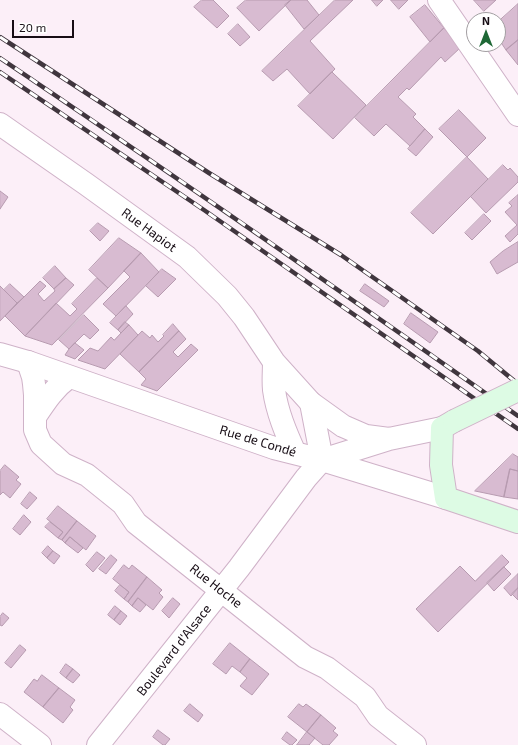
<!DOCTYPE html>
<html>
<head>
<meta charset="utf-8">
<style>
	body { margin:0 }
	#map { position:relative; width:518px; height:745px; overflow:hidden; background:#fceff8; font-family:"Exo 2",sans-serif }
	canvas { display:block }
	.north { position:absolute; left:466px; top:12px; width:40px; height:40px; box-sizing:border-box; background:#fff; border:1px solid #a29ea1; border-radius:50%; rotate:0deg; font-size:11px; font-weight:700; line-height:16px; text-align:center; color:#170d15 }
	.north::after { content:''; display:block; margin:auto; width:14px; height:18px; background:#1e6836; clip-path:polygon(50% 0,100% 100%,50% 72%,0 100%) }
	.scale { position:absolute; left:12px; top:20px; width:62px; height:18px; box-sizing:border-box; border:2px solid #170d15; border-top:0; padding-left:5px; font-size:12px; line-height:14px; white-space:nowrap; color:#170d15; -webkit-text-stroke:3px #fff; paint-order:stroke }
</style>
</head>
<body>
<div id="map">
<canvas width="518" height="745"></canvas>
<div class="north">N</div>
<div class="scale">20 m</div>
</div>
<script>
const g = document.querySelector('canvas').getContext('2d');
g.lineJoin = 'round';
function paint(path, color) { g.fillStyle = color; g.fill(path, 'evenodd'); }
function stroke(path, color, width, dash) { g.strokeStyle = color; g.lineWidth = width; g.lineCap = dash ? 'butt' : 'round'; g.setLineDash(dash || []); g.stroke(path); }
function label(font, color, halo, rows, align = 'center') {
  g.font = font + ' "Exo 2",sans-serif'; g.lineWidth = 4; g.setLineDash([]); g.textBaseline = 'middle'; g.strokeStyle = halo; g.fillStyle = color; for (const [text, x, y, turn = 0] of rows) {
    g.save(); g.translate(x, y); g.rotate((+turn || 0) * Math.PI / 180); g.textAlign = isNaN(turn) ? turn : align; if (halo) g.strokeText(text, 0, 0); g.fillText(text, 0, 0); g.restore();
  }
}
const building = new Path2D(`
	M202,0H213L229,16L217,28L194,7Z
	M246,0H291L259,31L237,8Z
	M291,0H307L319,15L304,29L285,5Z
	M335,0H353L310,41L335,69L310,94L287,69L273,81L262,71Z
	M372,0H383L377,6Z
	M391,0H408L399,9Z
	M474,0H496L484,11Z
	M518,4V40L506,50L498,38V22Z
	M425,5L444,28L430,42L410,17Z
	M238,24L250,37L240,46L228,34Z
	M444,28L460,48L445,62L441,57L409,90L407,88L398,97L416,114L413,117L425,129L410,146L386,124L374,136L355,118Z
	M518,40V65L506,50Z
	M332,72L366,105L333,139L298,106Z
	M459,110L486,138L467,157L439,129Z
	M425,129L433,137L416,156L408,149Z
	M467,157L488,179L433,234L411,213Z
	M503,165L508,170L510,168L518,177V182L486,213L471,197Z
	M0,191L8,197L0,209Z
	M518,195V234L510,242L505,236L517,225L505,212L512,206L509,203Z
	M484,214L491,221L472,240L465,233Z
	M98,223L109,231L100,241L90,231Z
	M119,238L141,253L108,288L89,270Z
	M518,242V262L497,274L490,262L503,251Z
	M141,253L159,272L116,316L103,304L130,277L124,271Z
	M55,266L66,278L54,289L43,278Z
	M162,269L176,279L158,297L146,286Z
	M66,278L74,285L25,336L5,316L40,281L46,286L38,294L44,301L55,291L54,289Z
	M97,278L108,288L52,345L25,336L56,303L70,316L77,309L72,304Z
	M10,284L24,297L17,303L4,290Z
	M365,284L389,301L384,307L360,291Z
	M0,286L17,303L0,321Z
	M126,306L133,314L118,330L110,323Z
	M411,313L438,332L430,343L404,324Z
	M84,315L99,330L90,339L84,334L69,349L59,340Z
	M125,322L129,325L121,333L118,330Z
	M173,324L179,331L139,372L120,354L142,331L150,338L152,335L158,342L164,336L163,335Z
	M129,325L138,335L105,369L78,360L90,348L98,351L111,337L114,340Z
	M179,331L186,339L173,352L178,357L191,344L198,350L157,391L141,385L146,379L139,372Z
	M75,343L84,350L75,359L65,355L69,349Z
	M513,454L518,457V471L510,469L504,497L475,491Z
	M5,465L19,477L16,480L21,484L10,498L3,492L0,495V471Z
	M510,469L518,471V499L504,497Z
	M30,492L37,498L27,509L21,504Z
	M58,506L77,521L62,540L58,538L63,532L47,519Z
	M24,515L31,522L20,535L13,529Z
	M77,521L96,536L86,550L70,537L65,543L62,540Z
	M50,522L63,532L58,538L45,527Z
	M70,537L83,548L78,553L65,543Z
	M48,546L53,551L47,558L42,553Z
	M53,551L60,556L54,564L47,558Z
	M97,552L105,558L93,572L86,565Z
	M111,555L117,560L106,574L99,569Z
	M502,555L509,562L438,632L416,609L460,566L475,581Z
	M124,565L129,569L132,565L147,577L128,602L124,599L129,592L113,579Z
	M504,567L511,574L494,591L487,583Z
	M518,574V588L511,596L504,588Z
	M147,577L162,590L159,593L163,597L153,610L138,598L132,606L128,602Z
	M120,585L129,592L124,599L115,591Z
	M518,588V600L512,594Z
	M138,598L146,605L140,612L132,606Z
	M173,598L180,604L169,618L162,611Z
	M115,606L121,611L114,620L108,615Z
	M121,611L127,616L120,625L114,620Z
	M3,613L9,618L2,626L0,625V617Z
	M230,643L250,659L240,672L232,666L226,674L213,664Z
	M20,645L26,650L11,668L5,663Z
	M250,659L269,674L252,695L240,686L247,678L240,672Z
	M66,664L73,669L66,678L60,673Z
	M73,669L80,675L73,683L66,678Z
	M42,675L59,688L43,707L24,692L34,679L37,681Z
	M59,688L75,700L70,707L73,710L63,723L43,707Z
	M190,704L203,715L198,722L184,711Z
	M299,704L303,707L306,704L321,715L307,732L288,717Z
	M321,715L336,728L333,731L338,735L329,745H323L307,732Z
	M158,730L170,739L165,745H163L153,737Z
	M287,732L297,740L292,745H290L282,739Z
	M307,732L315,738L309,745H297Z`);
const minor = new Path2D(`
	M28,362L33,377L34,384L35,395V430L41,444L63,464L87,475L123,504L136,523L305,657L327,668L365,697L378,716L415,745
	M35,417C45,402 54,388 69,377
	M0,714L40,745
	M98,745L239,568L306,478L322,460L311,403`);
const tertiary = new Path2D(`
	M439,0L518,115
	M0,124L86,184L187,257L227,296L244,317L274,362L311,403L343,426L366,436L389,439
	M0,354L28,362L274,448L322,460L446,498
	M274,362C274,371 273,381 274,390C277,412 286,433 295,453
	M322,460L389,439L442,428`);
const secondary = new Path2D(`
	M454,421L442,428L441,465L446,498L518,522`);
const rail = new Path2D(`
	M0,37L209,173L341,255L478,351L518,384
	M0,58C174,175 346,295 518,416
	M0,72L204,210L518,429`);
const secondaryBridge = new Path2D(`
	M454,421L518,390`);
const streetNames = [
	["Rue Hapiot",149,230,36],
	["Rue de Condé",258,441,17],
	["Rue Hoche",216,586,38],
	["Boulevard d'Alsace",174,650,-52]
];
paint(building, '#d8bbd1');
stroke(building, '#b79bb0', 1);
stroke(minor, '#cfb2c8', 24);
stroke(tertiary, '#cfb2c8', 24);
stroke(secondary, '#cfb2c8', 24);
stroke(minor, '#fff', 22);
stroke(tertiary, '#fff', 22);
stroke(secondary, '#ddfbe4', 22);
stroke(rail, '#40363e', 4.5);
stroke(rail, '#fff', 3, [9]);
stroke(secondaryBridge, '#cfb2c8', 24, []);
stroke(secondaryBridge, '#ddfbe4', 22);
label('13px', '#170d15', '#fff', streetNames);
</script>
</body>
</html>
